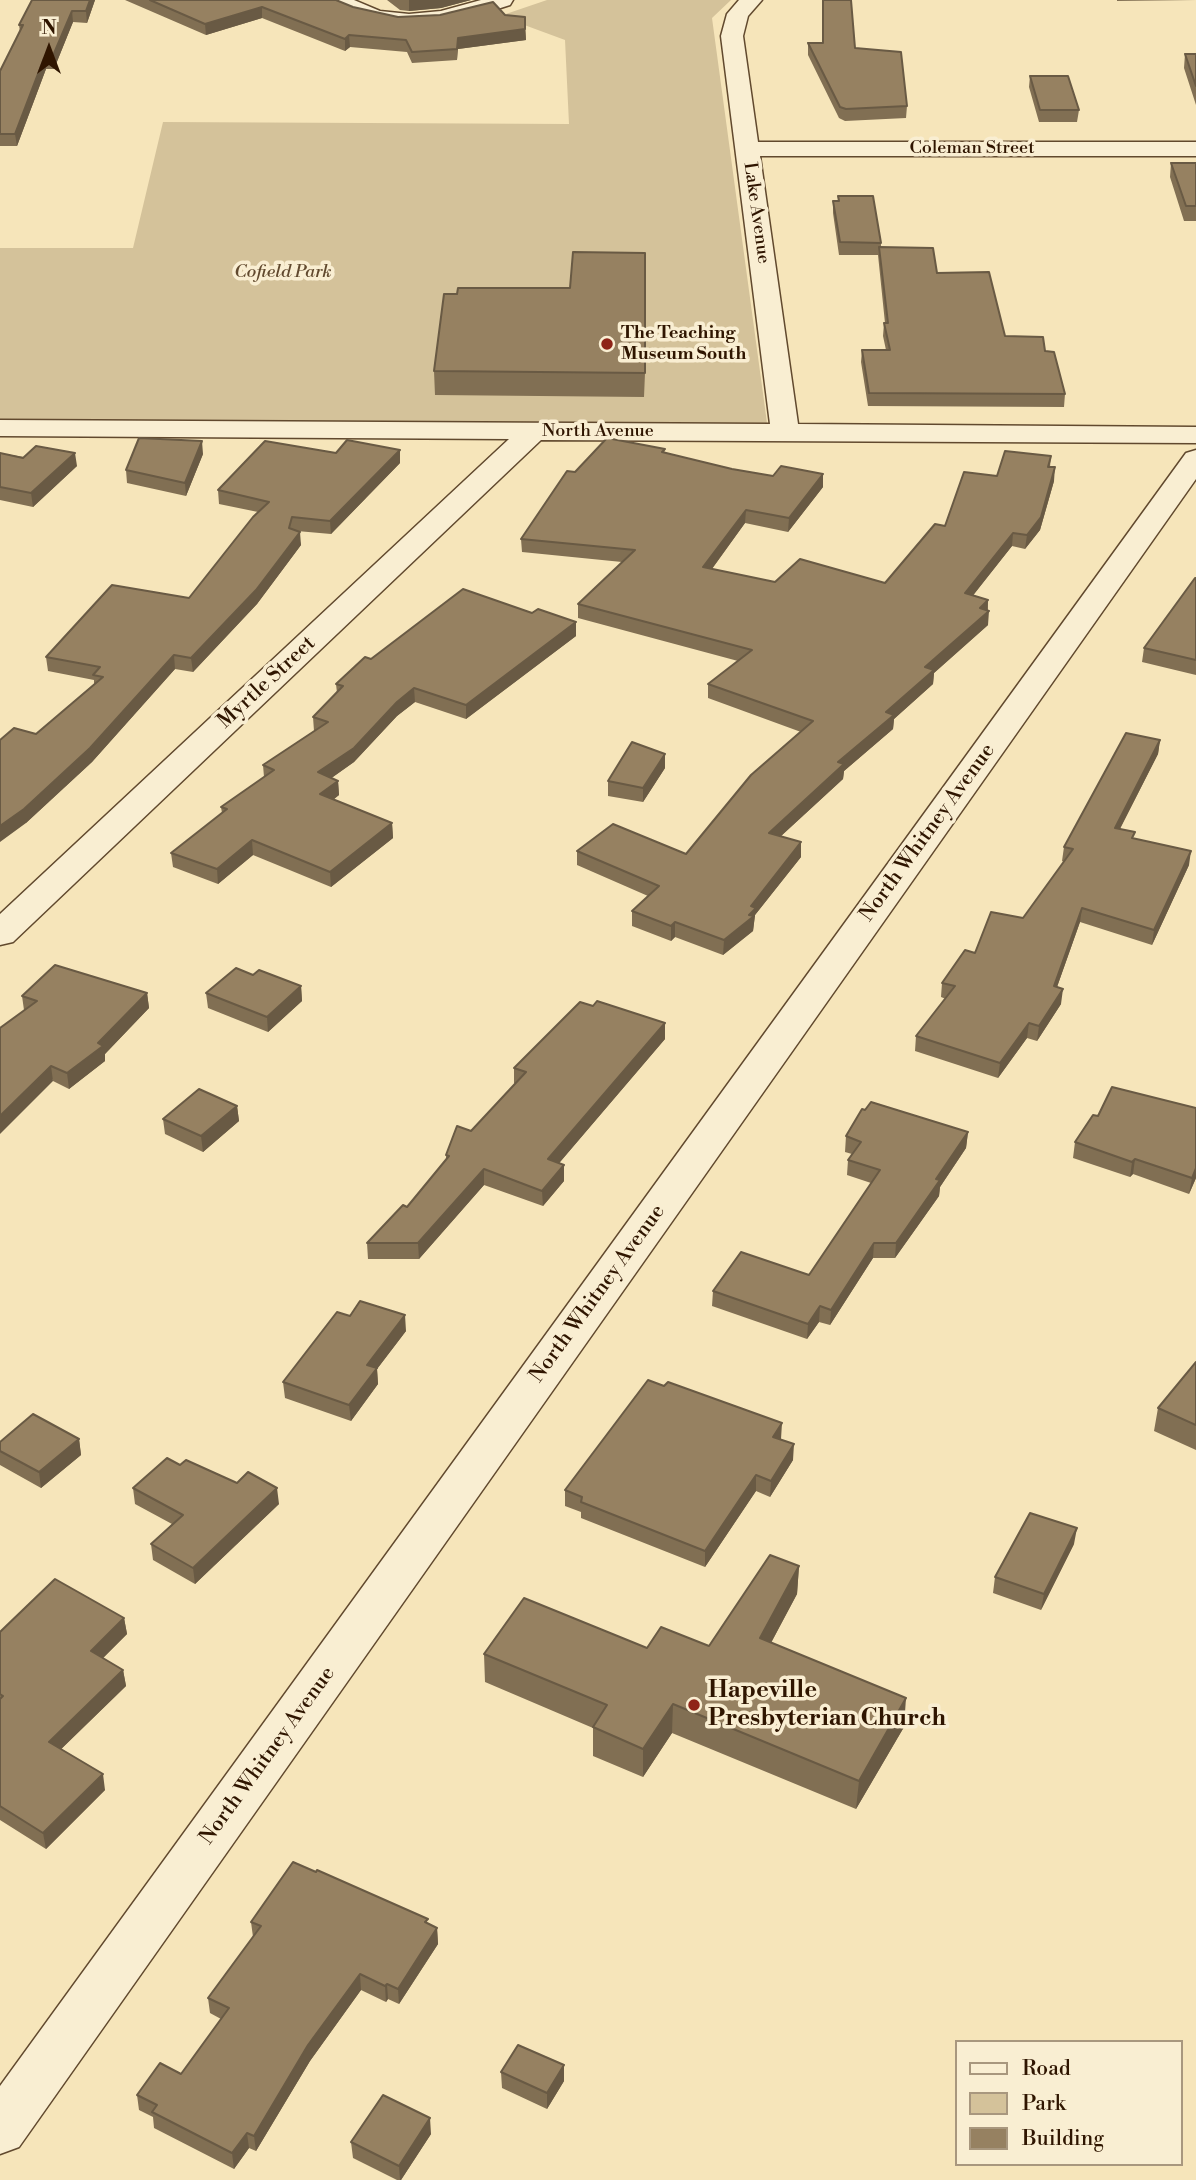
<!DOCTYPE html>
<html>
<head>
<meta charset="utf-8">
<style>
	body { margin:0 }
	#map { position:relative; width:1196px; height:2180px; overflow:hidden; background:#f6e5ba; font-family:"Libre Bodoni",serif }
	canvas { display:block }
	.legend { position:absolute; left:955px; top:2040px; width:228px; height:126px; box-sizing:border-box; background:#f9eed2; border:2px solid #a8977e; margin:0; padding:9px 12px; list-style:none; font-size:21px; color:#2f1500 }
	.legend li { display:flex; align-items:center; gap:14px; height:35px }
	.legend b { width:35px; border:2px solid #a8977e }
	.north { position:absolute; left:14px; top:14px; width:70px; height:70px; -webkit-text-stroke:5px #f9eed2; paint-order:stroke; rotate:0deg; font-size:19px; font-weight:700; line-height:28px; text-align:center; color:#2f1500 }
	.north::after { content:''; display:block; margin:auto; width:24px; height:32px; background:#2f1500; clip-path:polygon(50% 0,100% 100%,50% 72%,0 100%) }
</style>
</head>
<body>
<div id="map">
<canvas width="1196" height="2180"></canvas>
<ul class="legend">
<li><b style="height:9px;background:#f9eed2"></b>Road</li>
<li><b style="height:19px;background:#d4c29a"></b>Park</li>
<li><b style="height:19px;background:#968161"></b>Building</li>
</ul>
<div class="north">N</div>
</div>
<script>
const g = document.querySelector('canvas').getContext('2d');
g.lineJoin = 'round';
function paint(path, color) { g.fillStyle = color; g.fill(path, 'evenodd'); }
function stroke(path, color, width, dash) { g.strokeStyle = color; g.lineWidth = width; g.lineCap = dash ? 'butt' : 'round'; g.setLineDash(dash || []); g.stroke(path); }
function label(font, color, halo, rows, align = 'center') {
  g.font = font + ' "Libre Bodoni",serif'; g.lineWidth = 7; g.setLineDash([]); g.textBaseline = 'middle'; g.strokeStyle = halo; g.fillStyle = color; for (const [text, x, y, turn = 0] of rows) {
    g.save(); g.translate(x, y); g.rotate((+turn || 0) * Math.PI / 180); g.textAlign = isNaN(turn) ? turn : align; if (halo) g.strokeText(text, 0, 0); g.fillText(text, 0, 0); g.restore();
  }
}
const green = new Path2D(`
	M547,0H731L712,18L767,423L0,424V248H133L163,122L569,124L565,40L500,16Z`);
const minor = new Path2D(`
	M326,0H354L380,11L409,14L441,11L481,0H513L510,5C439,28 399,38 329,5Z
	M739,0H762L748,16L743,36L758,142H1196V156H760L798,424L1196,427V443L541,440L13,942L0,945V914L509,439L0,436V420L770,424L721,36L727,14Z
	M1196,450V479L19,2147L0,2154V2086L1186,453Z`);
const wall = new Path2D(`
	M31,0H95L87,23L73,22L54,69H46L17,146H0V71L20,32L19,25L31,2Z
	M125,0H336L353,7L398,17L505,15L525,17L526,40L458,49L457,60L412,63L407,52L350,47L345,51L262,18L206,35Z
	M387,0H471L441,8L409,11L400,10Z
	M1117,0H1196L1117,1Z
	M808,43L855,48L907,106L906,118L845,121L839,118L808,55Z
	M1185,54H1196V105L1184,68Z
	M1030,76L1079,110L1077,122H1039L1029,87Z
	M1171,163H1196V221H1184L1170,177Z
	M838,196L881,243V247L937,273L1005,336L1045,351L1065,394L1064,407L868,406L861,362L862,350H886L883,336L884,323H885L878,255H839L833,213V201H838Z
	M434,371L645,373L644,397L435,395Z
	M665,449L664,453L732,469L823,487L788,532L745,523L712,569L775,582L885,583L997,476L1051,456L1050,467L1054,481L1040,530L1025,549L1012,546L973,595L988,600V625L934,673L933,684L894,719L893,729L844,771L843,779L781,836L801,857L755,915L753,931L723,955L675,937L671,941L632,926V911L648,896L577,865V851L686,854L801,732L708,698V684L738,661L578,618V604L622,562L522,552L521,539L575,472Z
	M0,453L77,466L33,507L0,500Z
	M203,454L186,496L127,483L126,470Z
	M400,463L331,534L297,531L301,545L257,604L193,672L175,669L92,762L26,823L36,734L94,684V680L48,671L46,657L189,598L258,512L219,504L218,490Z
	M1196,578V675L1142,662L1144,648Z
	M532,613L576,622V636L466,719L415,702L397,716L354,762L331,778L338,781L339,795L333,800L392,823L393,838L331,887L253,855L218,884L173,867L171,853L222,813L221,807L264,777L263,765L314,731L313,717L337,693L336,684L371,659Z
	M1160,740L1158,754L1120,829L1134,839L1189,865L1152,945L1080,922L1057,987L1061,1004L1037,1041L1027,1038L998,1078L915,1051L916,1036L946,999L941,997L942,983L975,953L1023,918L1064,862L1062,861L1064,847Z
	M665,754V768L643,802L608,796V781Z
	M253,975L301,986L302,1001L268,1032L208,1008L206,993Z
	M147,993L149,1008L105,1054V1061L69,1089L53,1081L24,1010L22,996Z
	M593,1006L665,1023V1039L559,1163L564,1165V1181L543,1206L484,1185L419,1259H368L367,1243L407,1207L446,1159V1155L471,1131L516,1083H514V1068Z
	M237,1106L239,1121L203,1152L165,1134L163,1119Z
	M1196,1108V1178L1189,1194L1133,1174L1130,1177L1073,1158L1075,1142L1098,1116Z
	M968,1132L966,1148L940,1187L939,1196L895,1258H873L830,1325L819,1322L807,1339L712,1306L713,1291L809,1275L871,1183L847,1175L848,1160L852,1154L845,1152L846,1136Z
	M350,1316L406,1331L377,1369L378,1384L351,1421L285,1398L283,1382Z
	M1196,1362V1450L1154,1431L1158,1408Z
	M79,1439L81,1455L41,1488L0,1465V1442Z
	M781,1439L793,1460L770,1497L756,1491L705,1567L581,1518V1512L565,1506V1490Z
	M180,1465L237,1483L279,1504L195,1584L153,1560L151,1544L172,1524L135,1504L133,1488Z
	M1074,1544L1041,1610L993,1593L995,1577Z
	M799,1566L797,1594L771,1643L904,1727L856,1809L672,1733L643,1777L593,1756V1728L485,1682L484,1654L709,1646Z
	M124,1618L127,1634L103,1658L123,1670L126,1686L61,1749L105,1790L46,1849L0,1820V1632Z
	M251,1922L428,1923L437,1928L438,1944L399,2004L388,1999L386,2002L361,1990L310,2061L256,2151L249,2148L234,2169L154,2128L153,2117L139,2110L137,2095L181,2074L221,2019L210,2013L208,1998L253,1937Z
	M501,2072L564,2081L547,2109L502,2088Z
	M431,2134L401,2180H397L353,2158L351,2142Z`);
const shadedWall = new Path2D(`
	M90,0H95L87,23L86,11Z
	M409,0H471L441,8L409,11Z
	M262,7V18L206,35L205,24Z
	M72,11L73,22L54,69L52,58Z
	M525,29L526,40L458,49L457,60L458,38Z
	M349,35L350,47L345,51V39Z
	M44,58L46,69L17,146L15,134Z
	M202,441L203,454L186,496L185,483Z
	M400,450V463L331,534L330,521Z
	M75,453L77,466L33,507L31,493Z
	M1055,467L1054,481L1040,530L1025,549L1027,535Z
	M823,474V487L788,532L789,518Z
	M746,510L745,523L703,581V567Z
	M300,532L301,545L257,604L193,672L191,658Z
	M1013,533L1012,546L964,607L965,593Z
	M988,600L987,613L989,611L988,625L934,673L933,684L894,719L893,729L844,771L843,779L768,848L769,833L886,712L925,667L980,608Z
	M576,622V636L466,719V705Z
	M174,655L175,669L92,762L26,823L0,842V826Z
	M414,688L415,702L397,716L354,762L319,787L318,772L397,702Z
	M1160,740L1158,754L1113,842L1115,828Z
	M665,754V768L643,802V788Z
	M338,781L339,795L321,809L320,794Z
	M392,823L393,838L331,887L330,872Z
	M252,840L253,855L218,884L217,869Z
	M801,842V857L755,915L753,931L723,955L724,940Z
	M1191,851L1189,865L1152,945L1154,930Z
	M1082,908L1080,922L1052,1001L1054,986Z
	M675,922V937L671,941V926Z
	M301,986L302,1001L268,1032L267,1017Z
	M1063,989L1061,1004L1037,1041L1039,1026Z
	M147,993L149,1008L105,1054V1061L69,1089L67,1073L98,1043Z
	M665,1023V1039L549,1175L548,1159Z
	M1029,1023L1027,1038L998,1078L1000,1063Z
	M51,1066L53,1081L0,1134V1116Z
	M237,1106L239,1121L203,1152L201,1136Z
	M968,1132L966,1148L940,1187L939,1196L895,1258L896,1243L936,1179Z
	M1135,1159L1133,1174L1130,1177L1132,1162Z
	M564,1165V1181L543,1206L542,1191Z
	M1196,1168V1178L1189,1194L1192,1178Z
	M484,1169V1185L419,1259L418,1243Z
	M874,1243L873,1258L830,1325L831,1310Z
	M820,1306L819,1322L807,1339L808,1324Z
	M405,1315L406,1331L377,1369L378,1384L351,1421L349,1405L367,1365Z
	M782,1423L781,1439L772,1453L773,1437Z
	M79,1439L81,1455L41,1488L39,1472Z
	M794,1444L793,1460L770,1497L771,1481Z
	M756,1475V1491L705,1567V1551Z
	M277,1488L279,1504L195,1584L193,1568Z
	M1077,1528L1074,1544L1041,1610L1044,1594Z
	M799,1566L797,1594L758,1667L760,1638Z
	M124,1618L127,1634L94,1667L91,1651Z
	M123,1670L126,1686L52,1758L49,1742Z
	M906,1698L904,1727L856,1809L859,1781Z
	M673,1704L672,1733L643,1777V1749Z
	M103,1774L105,1790L46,1849L43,1833Z
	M437,1928L438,1944L399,2004L398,1989Z
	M360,1974L361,1990L310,2061L256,2151L254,2136L308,2045Z
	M387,1984L388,1999L386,2002L385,1986Z
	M564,2065V2081L547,2109V2093Z
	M430,2118L431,2134L401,2180H400L399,2166Z
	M247,2133L249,2148L234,2169L232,2153Z`);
const building = new Path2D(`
	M32,0H90L86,11H72L52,58H44L15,134H0V71L23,25H19Z
	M150,0H336L353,7L398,17L440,15L493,2L505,15L525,17V29L458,38L457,49L412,52L406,40L349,35L345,39L262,7L205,24Z
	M823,0H851L855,48L901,52L907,106L846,109L840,107L808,43H823Z
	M1185,54H1196V86Z
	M1030,76H1068L1079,110H1040Z
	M1171,163H1196V206H1186Z
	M838,196H873L881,243L840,242L833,201H839Z
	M879,247L933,248L937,273L989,272L1005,336L1043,337L1045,351L1054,352L1065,394L869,393L862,350H890L884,323H888Z
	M573,252L645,253V373L434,371L444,294H457L458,288H570Z
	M139,438L202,441L185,483L126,470Z
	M607,438L665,449L662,452L732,469L773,476L781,466L823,474L789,518L746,510L703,567L775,582L800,559L885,583L935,524L945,526L964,472L997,476L1005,451L1051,456L1048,467H1055L1041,517L1027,535L1013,533L965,593L988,600L980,608L989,611L925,667L934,670L886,712L894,715L838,762L844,764L769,833L801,842L751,906L756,908L749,915L754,916L724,940L675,922L671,926L632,911L659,886L577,851L613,824L686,854L751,775L813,721L708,684L752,650L578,604L635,550L521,539L567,471L575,472Z
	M347,440L400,450L330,521L292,517L289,528L300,532L256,590L191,658L174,655L90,748L24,809L0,826V740L14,728L36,734L103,677L93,675L100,667L46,657L112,585L189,598L253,517L269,502L218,490L265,441L336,453Z
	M36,446L75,453L31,493L0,487V453L23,458Z
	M1195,578H1196V660L1144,648Z
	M463,589L532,613L538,609L576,622L466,705L414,688L397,702L354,748L318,772L338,781L320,794L392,823L330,872L252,840L217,869L171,853L227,809L221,807L274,770L263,765L328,722L313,717L343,686L336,684L365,657L371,659Z
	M1126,733L1160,740L1115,828L1135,832L1132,838L1191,851L1154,930L1082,908L1054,986L1063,989L1039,1026L1029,1023L1000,1063L916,1036L955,986L942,983L965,950L975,953L991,912L1023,918L1073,849L1064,847Z
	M632,742L665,754L643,788L608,781Z
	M55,965L147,993L98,1043L103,1046L67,1073L51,1066L0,1116V1028L37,1001L22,996Z
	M236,968L253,975L259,970L301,986L267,1017L206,993Z
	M597,1001L665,1023L548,1159L564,1165L542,1191L484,1169L418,1243H367L403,1205L407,1207L449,1156L446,1155L457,1126L471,1131L526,1072L514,1068L580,1002L593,1006Z
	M1112,1087L1196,1108V1168L1192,1178L1135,1159L1132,1162L1075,1142L1093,1115L1098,1116Z
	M199,1089L237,1106L201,1136L163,1119Z
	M871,1102L968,1132L936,1179L940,1180L896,1243H874L831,1310L820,1306L808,1324L713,1291L741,1252L809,1275L880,1170L848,1160L861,1142L846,1136L862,1109L865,1110Z
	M360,1301L405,1315L367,1365L377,1368L349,1405L283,1382L337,1312L350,1316Z
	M1196,1362V1425L1158,1408Z
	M648,1380L664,1386L668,1382L782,1423L773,1437L794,1444L771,1481L756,1475L705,1551L581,1502L582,1497L565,1490Z
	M33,1414L79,1439L39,1472L0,1451V1442Z
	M167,1458L180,1465L186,1460L237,1483L248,1472L277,1488L193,1568L151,1544L183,1515L133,1488Z
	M1030,1513L1077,1528L1044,1594L995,1577Z
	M770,1555L799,1566L760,1638L906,1698L859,1781L673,1704L643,1749L593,1727L607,1705L484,1654L524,1598L647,1648L661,1627L709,1646Z
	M55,1579L124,1618L91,1651L123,1670L49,1742L103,1774L43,1833L0,1806V1699L3,1696L0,1694V1632Z
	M293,1862L316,1872L317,1870L428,1919L425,1922L437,1928L398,1989L387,1984L385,1986L360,1974L308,2045L254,2136L247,2133L232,2153L152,2112L157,2105L137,2095L160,2063L181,2074L229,2008L208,1998L261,1926L251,1922Z
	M518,2045L564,2065L547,2093L501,2072Z
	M383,2095L430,2118L399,2166L351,2142Z`);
const markers = [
	[607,344,7,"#8f2418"],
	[694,1705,7,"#8f2418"]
];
const farStreetnames = [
	["Coleman Street",972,149],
	["Lake Avenue",756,213,82],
	["North Avenue",598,432]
];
const farParknames = [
	["Cofield Park",283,273]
];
const farPoinames = [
	["The Teaching",621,334],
	["Museum South",621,355]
];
const streetNames = [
	["Myrtle Street",267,683,-43],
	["North Whitney Avenue",928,833,-54],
	["North Whitney Avenue",598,1294,-54],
	["North Whitney Avenue",268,1756,-54]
];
const nearPoinames = [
	["Hapeville",708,1691],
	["Presbyterian Church",708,1719]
];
paint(green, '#d4c29a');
stroke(minor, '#61492e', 3);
paint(minor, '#f9eed2');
paint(wall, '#816f53');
paint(shadedWall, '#695a44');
paint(building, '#968161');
stroke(building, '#695a44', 2);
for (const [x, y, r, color] of markers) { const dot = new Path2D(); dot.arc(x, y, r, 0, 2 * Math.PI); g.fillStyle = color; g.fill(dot); stroke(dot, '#f9eed2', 2.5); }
label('18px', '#2f1500', '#f9eed2', farStreetnames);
label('italic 18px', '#61492e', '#f9eed2', farParknames);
label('bold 18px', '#2f1500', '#f9eed2', farPoinames, 'left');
label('21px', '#2f1500', '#f9eed2', streetNames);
label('bold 24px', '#2f1500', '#f9eed2', nearPoinames, 'left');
</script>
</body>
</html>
